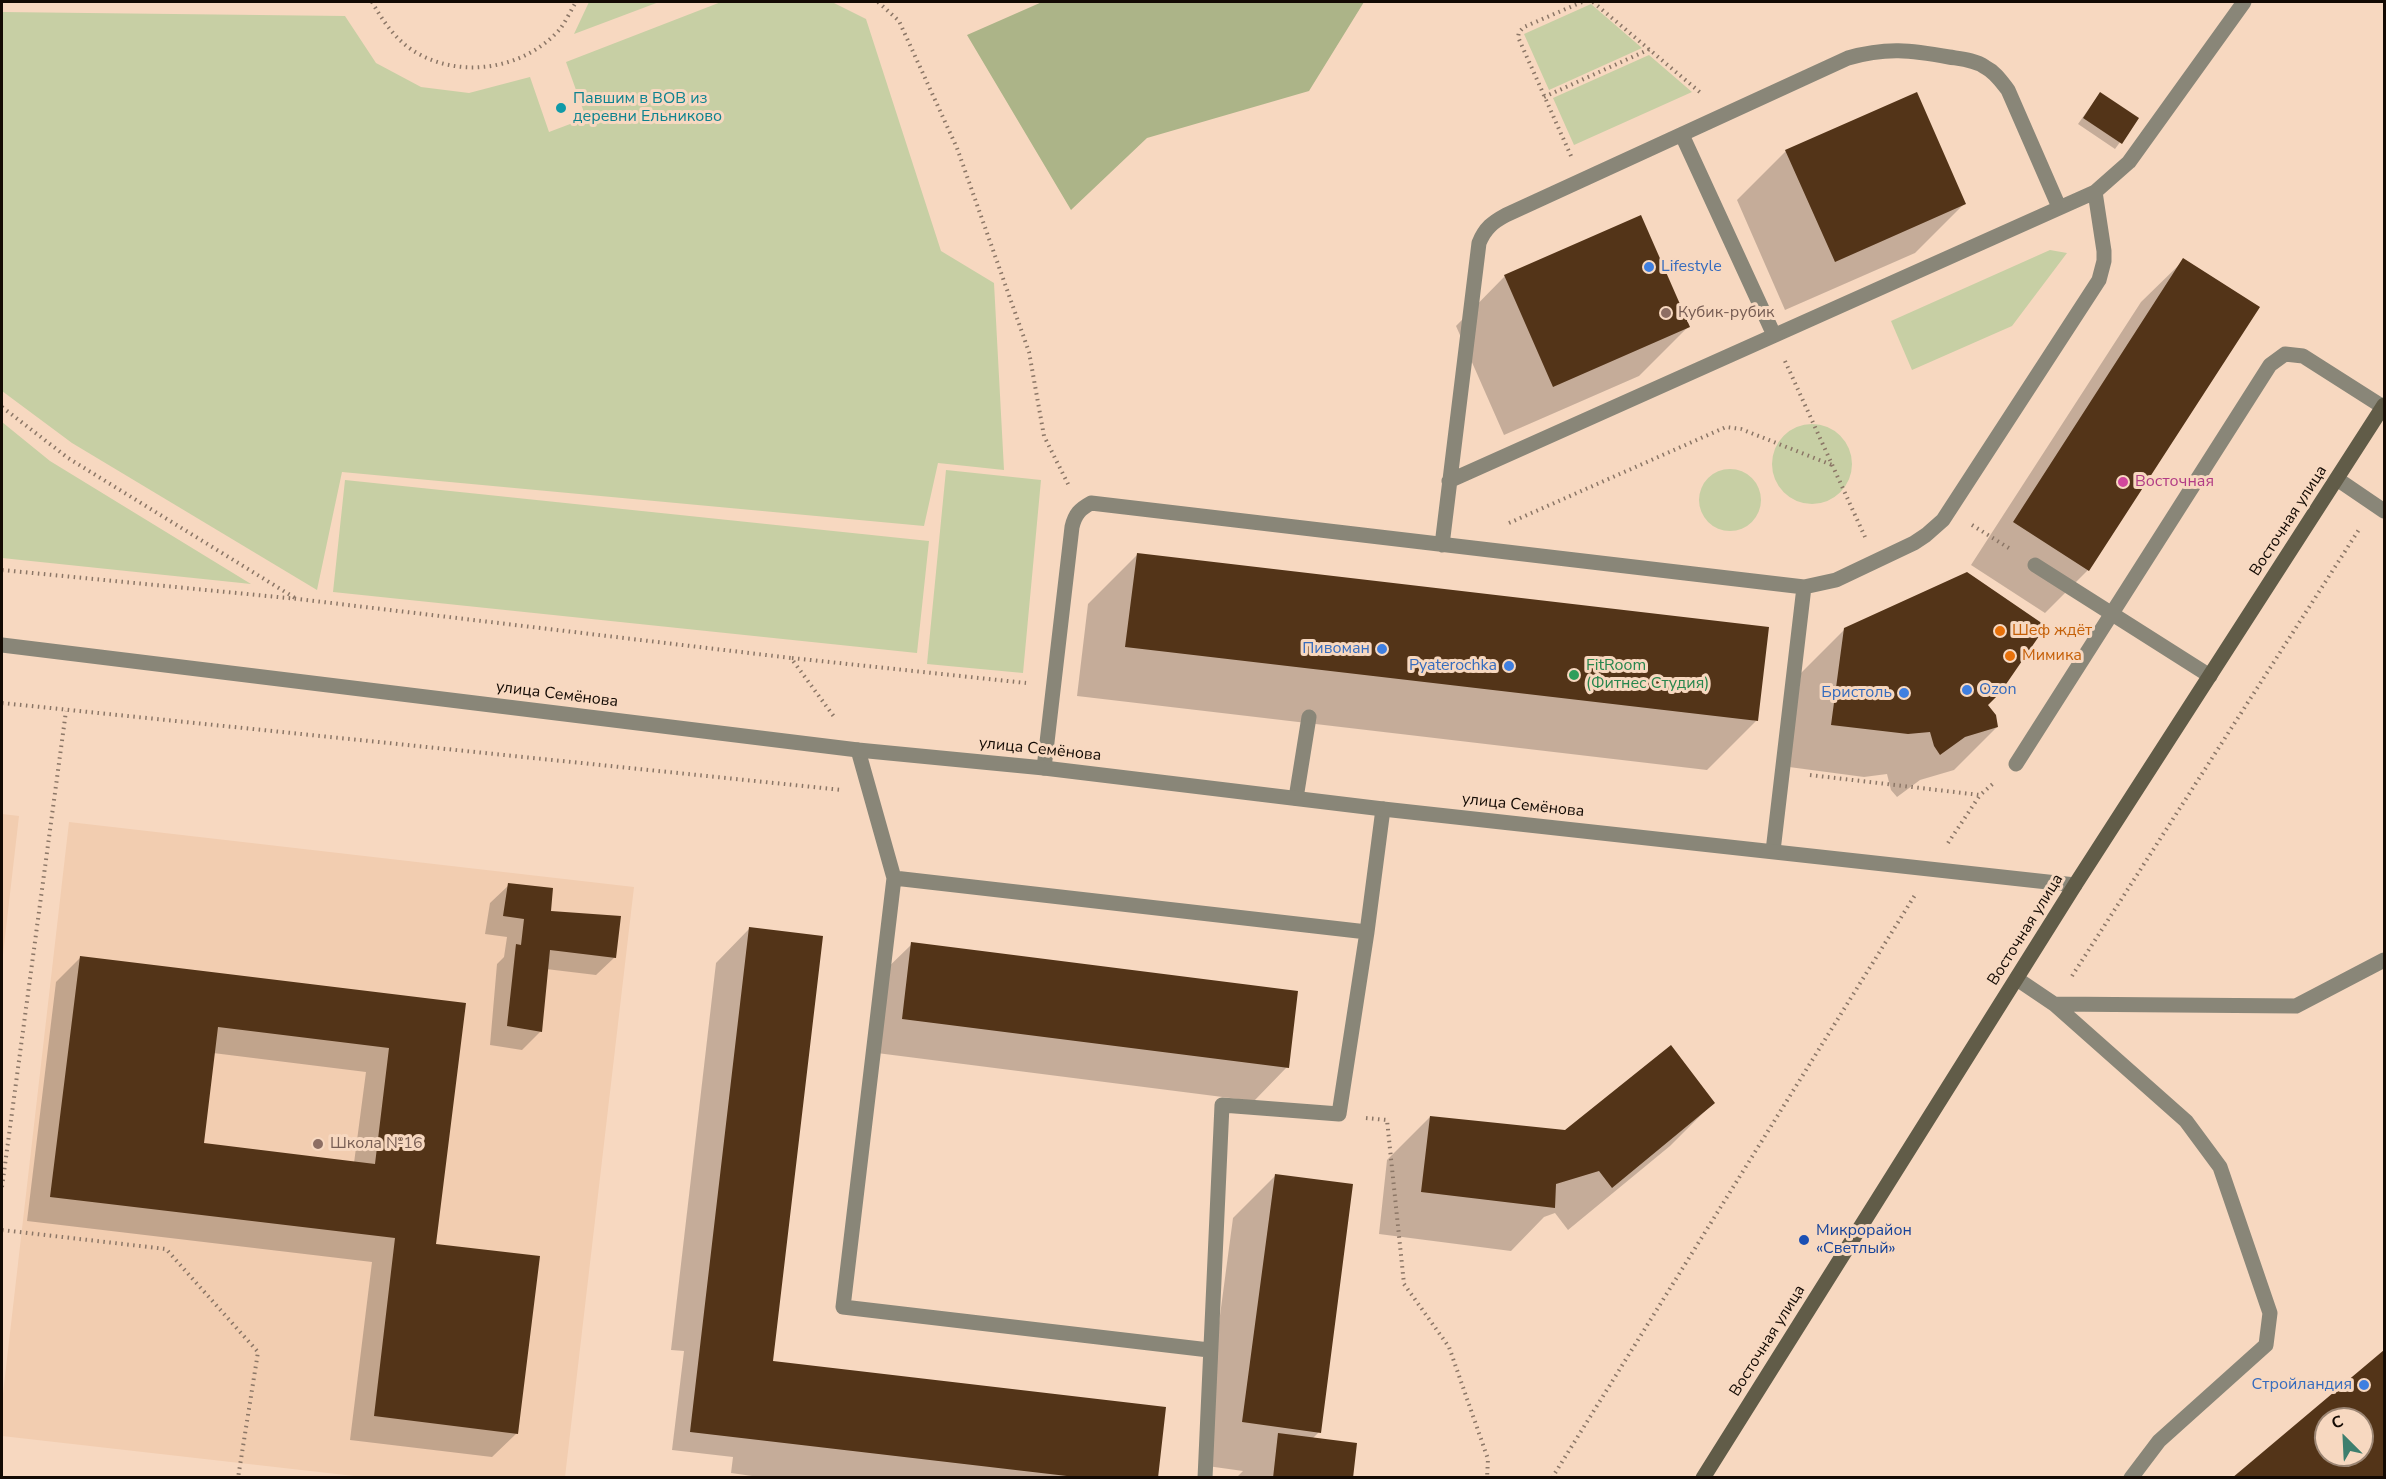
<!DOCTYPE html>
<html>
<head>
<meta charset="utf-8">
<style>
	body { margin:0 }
	#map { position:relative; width:2386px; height:1479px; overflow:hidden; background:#f7d8c0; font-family:"Nunito Sans",sans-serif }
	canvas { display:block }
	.frame { position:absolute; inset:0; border:3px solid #130a03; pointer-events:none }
	.north { position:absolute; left:2314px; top:1407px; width:60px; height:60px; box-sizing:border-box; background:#f7d8c0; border:2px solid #9c8674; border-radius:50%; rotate:336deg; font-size:16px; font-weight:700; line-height:24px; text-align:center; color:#130a03 }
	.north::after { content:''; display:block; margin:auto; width:21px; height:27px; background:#3e7f6e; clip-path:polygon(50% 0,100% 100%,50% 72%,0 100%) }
</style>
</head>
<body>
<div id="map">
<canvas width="2386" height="1479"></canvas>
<div class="frame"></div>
<div class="north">С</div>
</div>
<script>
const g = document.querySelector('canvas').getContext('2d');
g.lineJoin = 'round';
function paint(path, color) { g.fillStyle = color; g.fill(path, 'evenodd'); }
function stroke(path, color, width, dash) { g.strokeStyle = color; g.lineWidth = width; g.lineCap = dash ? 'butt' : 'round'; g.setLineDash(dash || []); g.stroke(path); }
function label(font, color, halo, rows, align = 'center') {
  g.font = font + ' "Nunito Sans",sans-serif'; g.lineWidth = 6; g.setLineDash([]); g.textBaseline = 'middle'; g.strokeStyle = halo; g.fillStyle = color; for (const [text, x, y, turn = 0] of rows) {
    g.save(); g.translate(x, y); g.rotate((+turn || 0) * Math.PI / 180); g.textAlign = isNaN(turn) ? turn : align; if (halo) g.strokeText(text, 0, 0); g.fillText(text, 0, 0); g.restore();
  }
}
const built = new Path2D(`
	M2,814L19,816L2,963Z
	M69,822L634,887L565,1477H363L2,1436V1402Z`);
const green = new Path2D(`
	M589,2H659L574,34Z
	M721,2H832L866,19L941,251L994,283L1004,470L938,463L924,526L342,472L317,590L72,443L2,391V12L345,16L376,63L421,87L469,93L530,77L549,132L586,118L566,62Z
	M1591,4L1642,48L1549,90L1524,34Z
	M1649,55L1692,92L1574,145L1553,98Z
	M2050,250L2067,253L2012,326L1912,370L1891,321Z
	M2,422L50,461L251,584L2,558Z
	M1772 464a40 40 0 1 1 80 0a40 40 0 1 1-80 0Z
	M1699 500a31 31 0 1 1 62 0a31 31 0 1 1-62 0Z
	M946,470L1041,480L1023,673L927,664Z
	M345,480L929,541L917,653L333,592Z`);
const forest = new Path2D(`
	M1042,2H1364L1309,91L1147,138L1071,210L967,35Z`);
const shadow = new Path2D(`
	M2095,100L2137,119L2115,149L2078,124Z
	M1786,151L1964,204L1915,253L1785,310L1737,200Z
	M2184,260L2088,570L2045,613L1971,565L2141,302Z
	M1505,276L1688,327L1639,376L1504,435L1456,326Z
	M1137,555L1756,721L1707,770L1077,696L1088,604Z
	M1845,629L1986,705L1997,727L1954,770L1920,780L1897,797L1891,790L1887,774L1864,777L1789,767L1801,673Z
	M509,885L615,957L596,975L546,969L541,1031L522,1050L490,1045L497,964L504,957L507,937L485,934L490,903Z
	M749,929L771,1363L1156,1478H766L731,1473L733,1457L672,1450L684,1351L671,1350L716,963Z
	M912,944L1287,1067L1254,1101L869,1052L878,977Z
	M81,957L464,1004L435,1245L517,1433L492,1457L350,1440L372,1262L27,1221L56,982ZM213,1053L366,1072L354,1163L202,1145Z
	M1713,1103L1670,1146L1568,1230L1555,1213L1544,1217L1511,1251L1379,1234L1387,1160L1430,1117L1565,1132Z
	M1276,1175L1319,1432L1312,1439L1351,1478H1236L1243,1471L1200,1465L1233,1218Z
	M2384,1353V1478H2235ZM2326,1419H2362V1455H2326Z`);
const building = new Path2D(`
	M1917,92L1966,204L1835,262L1785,150Z
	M2100,92L2139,118L2122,144L2083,118Z
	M1641,215L1690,327L1553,387L1504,275Z
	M2183,258L2260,307L2089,571L2013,522Z
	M1137,553L1769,627L1758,721L1125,647Z
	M1967,572L2046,626L2000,693L1988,705L1996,715L1998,727L1965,737L1940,755L1934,746L1930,732L1908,734L1831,725L1844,628Z
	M508,883L553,888L551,911L621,916L616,958L550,950L542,1032L507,1026L516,944L521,945L524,919L503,916Z
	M749,927L823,936L773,1361L1166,1407L1158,1478H1084L690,1432Z
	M911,942L1298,991L1289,1068L902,1019Z
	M80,956L466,1003L436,1244L540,1256L518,1434L374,1416L395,1238L50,1197ZM218,1027L389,1048L375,1164L204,1143Z
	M1671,1045L1715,1103L1612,1188L1599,1171L1556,1184L1555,1208L1421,1192L1430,1116L1565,1130Z
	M1275,1174L1353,1184L1321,1433L1242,1422Z
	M2384,1350V1478H2232ZM2326,1419H2362V1455H2326Z
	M1278,1433L1357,1443L1353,1478H1273Z`);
const path = new Path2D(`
	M372,2C383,21 396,41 417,53C462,79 525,69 560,29C566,21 571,10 576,2
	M878,2L899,21L957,148L1029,352L1044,436L1069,486
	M1593,2L1702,94
	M1544,97L1650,49
	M1571,156L1518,37L1519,32L1524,27L1582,2
	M1785,361L1865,537
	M2,407L68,458L295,598
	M1509,523L1726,427L1741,429L1832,465
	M1972,525L2012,550
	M2,570L298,599L791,658L835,718
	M792,658L1026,683
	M2,703L842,790
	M1810,775L1980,795L1995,782
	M1948,843L1980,795
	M2072,976L2360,528
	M1366,1118L1387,1120L1404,1284L1449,1347L1488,1459L1487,1478
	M2,1187L66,711
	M2,1230L166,1249L258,1352L238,1478
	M1552,1478L1915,895`);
const service = new Path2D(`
	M1682,135L1774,335
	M2337,479L2384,511
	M1449,481L2095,192L2129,162L2244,2
	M1442,545L1479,243C1485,228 1493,222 1506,215L1848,58C1886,47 1911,50 1949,57C1961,59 1975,60 1985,67C1995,72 2001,81 2008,90L2059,207
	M2035,565L2210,676
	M858,750L894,878L843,1307L1209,1350
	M2016,764L2270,365L2285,354L2303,356L2383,407
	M1044,768L1072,527C1075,514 1080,509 1091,503L1804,587L1836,580L1914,543L1926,535L1943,520L2099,280L2104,261V251L2095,192
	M1296,798L1309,717
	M1773,851L1804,587
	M894,878L1367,932
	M2017,979L2054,1004L2186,1121L2220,1167L2270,1313L2266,1345L2159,1441L2131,1478
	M2054,1004L2296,1006L2384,960
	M1205,1478L1222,1105L1339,1114L1367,932L1383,809`);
const minor = new Path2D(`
	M2,645L858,750L1044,768L1383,809L2075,885`);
const secondary = new Path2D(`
	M1703,1478L2075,885L2384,405`);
const markers = [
	[561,108,6,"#0f9aa8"],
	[1649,267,6,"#3f7fe0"],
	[1666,313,6,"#8d6e63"],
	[2123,482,6,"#d1479c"],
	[2000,631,6,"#e8710a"],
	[1382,649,6,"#3f7fe0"],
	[2010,656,6,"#e8710a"],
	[1509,666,6,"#3f7fe0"],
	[1574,675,6,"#2e9e5b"],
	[1967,690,6,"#3f7fe0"],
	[1904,693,6,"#3f7fe0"],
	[318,1144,6,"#8d6e63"],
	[1804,1240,6,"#1a4fb4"],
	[2364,1385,6,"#3f7fe0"]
];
const cultureNames = [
	["Павшим в ВОВ из",573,99],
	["деревни Ельниково",573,117]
];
const shopNames = [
	["Lifestyle",1661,267,"left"],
	["Пивоман",1370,649],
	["Pyaterochka",1497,666],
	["Ozon",1979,690,"left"],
	["Бристоль",1892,693],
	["Стройландия",2352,1385]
];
const educationNames = [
	["Кубик-рубик",1678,313],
	["Школа №16",330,1144]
];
const hotelNames = [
	["Восточная",2135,482]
];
const streetNames = [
	["Восточная улица",2289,521,-57],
	["улица Семёнова",557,695,7],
	["улица Семёнова",1040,750,6],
	["улица Семёнова",1523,806,6],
	["Восточная улица",2026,930,-58],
	["Восточная улица",1768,1341,-58]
];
const foodNames = [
	["Шеф ждёт",2012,631],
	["Мимика",2022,656]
];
const leisureNames = [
	["FitRoom",1586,666],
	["(Фитнес Студия)",1586,684]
];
const transitNames = [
	["Микрорайон",1816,1231],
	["«Светлый»",1816,1249]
];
paint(built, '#f2cdb0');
paint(green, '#c7cfa4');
paint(forest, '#acb488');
paint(shadow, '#0003');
paint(building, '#533418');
stroke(path, '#8b7666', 4, [1.5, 4.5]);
stroke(service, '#898678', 15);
stroke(minor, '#898678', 15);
stroke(secondary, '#615c48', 15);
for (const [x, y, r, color] of markers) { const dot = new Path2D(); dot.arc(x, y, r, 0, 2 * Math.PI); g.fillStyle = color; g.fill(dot); stroke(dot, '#f7d8c0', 2); }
label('16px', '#0d838f', '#f7d8c0', cultureNames, 'left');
label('16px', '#366cbe', '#f7d8c0', shopNames, 'right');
label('16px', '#785e54', '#f7d8c0', educationNames, 'left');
label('16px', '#b23c85', '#f7d8c0', hotelNames, 'left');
label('16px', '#130a03', '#f7d8c0', streetNames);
label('16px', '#c56008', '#f7d8c0', foodNames, 'left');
label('16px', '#27864d', '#f7d8c0', leisureNames, 'left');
label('16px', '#164399', '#f7d8c0', transitNames, 'left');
</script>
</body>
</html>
